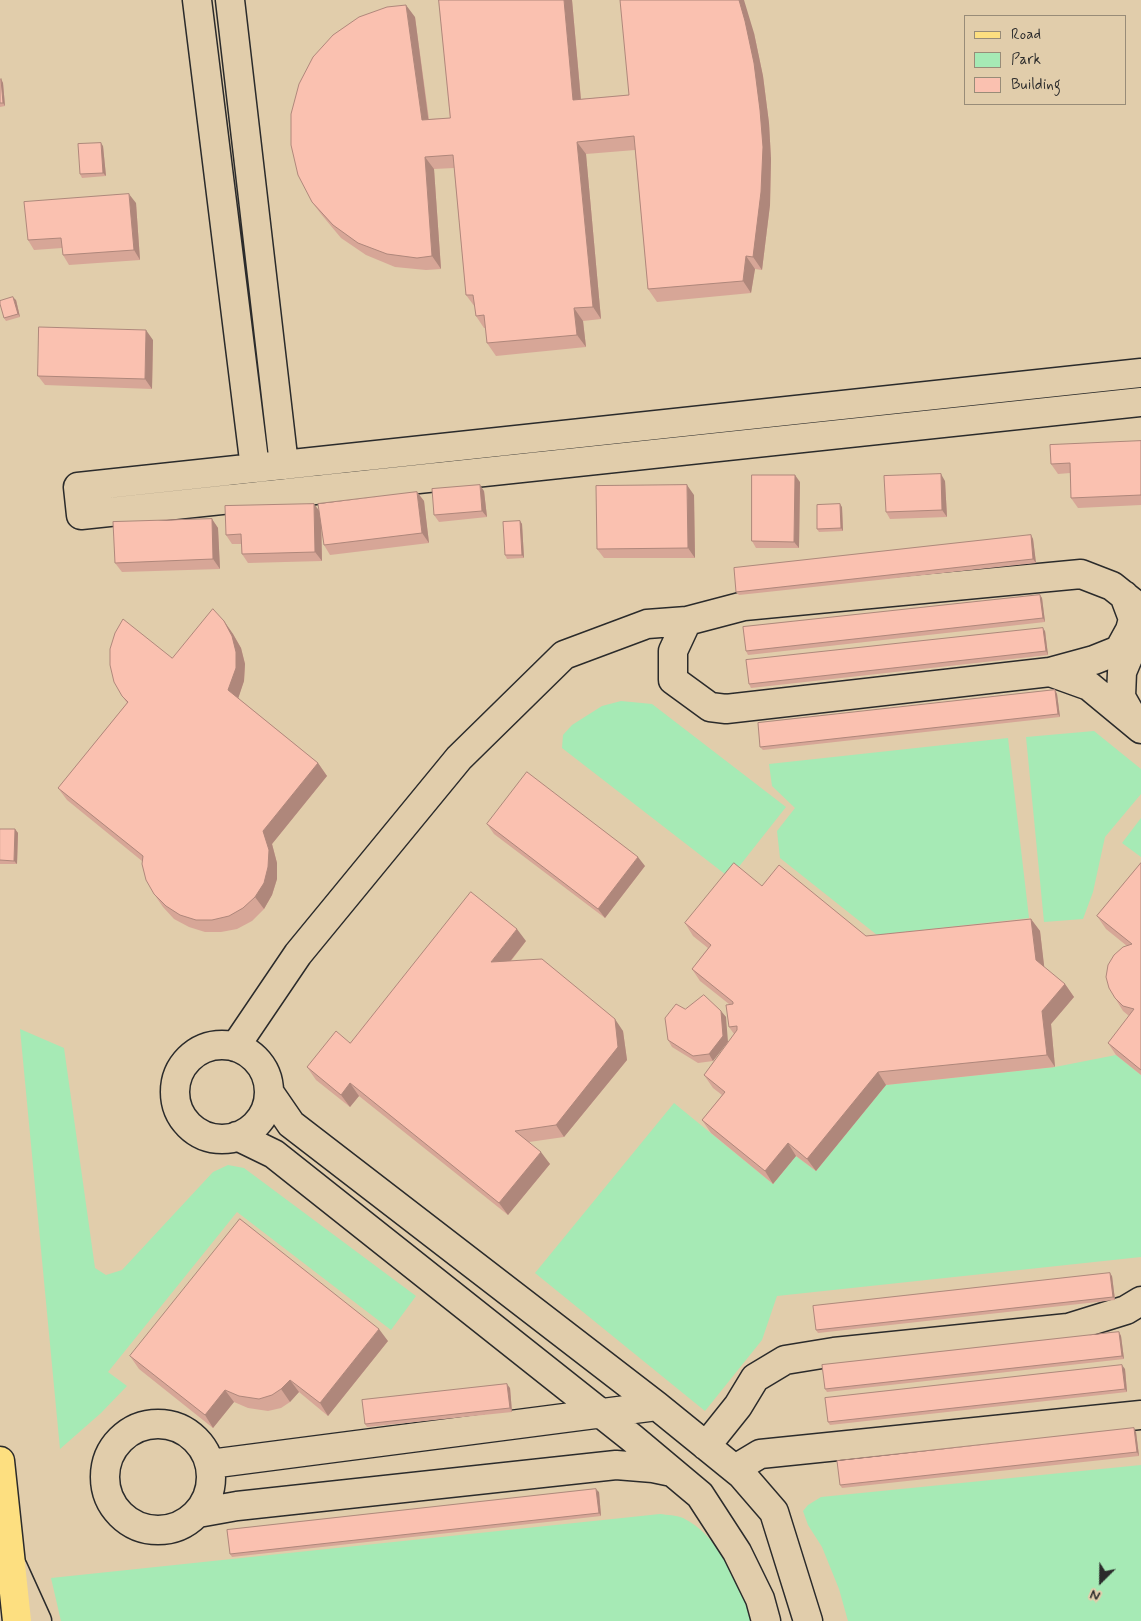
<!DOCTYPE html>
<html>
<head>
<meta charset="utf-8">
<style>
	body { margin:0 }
	#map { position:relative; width:1141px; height:1621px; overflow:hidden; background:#e1cdab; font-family:Mynerve,sans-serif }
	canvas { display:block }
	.legend { position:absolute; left:964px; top:15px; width:162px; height:90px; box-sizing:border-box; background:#e1cdab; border:1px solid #988c78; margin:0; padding:6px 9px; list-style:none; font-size:15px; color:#2b2b2b }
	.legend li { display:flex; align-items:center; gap:10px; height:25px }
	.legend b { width:25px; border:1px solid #988c78 }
	.north { position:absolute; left:1076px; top:1556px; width:50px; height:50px; -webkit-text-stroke:4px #e1cdab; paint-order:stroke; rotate:203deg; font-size:14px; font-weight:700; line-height:20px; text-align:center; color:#2b2b2b }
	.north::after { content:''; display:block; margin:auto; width:18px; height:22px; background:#2b2b2b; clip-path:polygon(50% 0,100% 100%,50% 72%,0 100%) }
</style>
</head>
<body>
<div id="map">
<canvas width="1141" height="1621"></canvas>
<ul class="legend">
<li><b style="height:6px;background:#fddf80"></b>Road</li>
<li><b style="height:14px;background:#a6eab5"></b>Park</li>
<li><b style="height:14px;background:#fac1b0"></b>Building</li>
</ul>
<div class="north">N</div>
</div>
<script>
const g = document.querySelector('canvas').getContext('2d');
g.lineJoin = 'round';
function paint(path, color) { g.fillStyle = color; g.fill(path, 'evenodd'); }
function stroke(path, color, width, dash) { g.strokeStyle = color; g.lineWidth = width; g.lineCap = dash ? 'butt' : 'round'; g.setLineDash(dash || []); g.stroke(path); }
const green = new Path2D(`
	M621,701L652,704L786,807L730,878L562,748L563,735L572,725L602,706Z
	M1094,731L1141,769V794L1105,837L1093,892L1083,919L1044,922L1026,737Z
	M1008,738L1029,918L877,935L780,858L777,831L795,808L772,786L769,764Z
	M1141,818V857L1122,843Z
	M20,1029L64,1048L95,1268L106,1275L122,1270L213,1172L228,1165L244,1168L416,1296L391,1330L237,1212L108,1372L127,1386L101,1413L60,1449Z
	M1116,1055L1141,1075V1257L777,1296L762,1340L705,1411L535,1273L674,1103L773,1184L796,1156L816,1171L886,1085L1055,1067Z
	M1141,1465V1621H848L839,1589L822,1547L808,1525L803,1511L808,1505L821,1497Z
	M660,1514C667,1515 676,1515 683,1518C717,1534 742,1585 752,1621H61L51,1578Z`);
const minor = new Path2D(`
	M197,0L255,468
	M230,0L284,465
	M1141,373L78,487L81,515L1141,402
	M687,621L673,651V680L710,707L726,709L1050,672L1089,686L1141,729
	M1050,672L1094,660L1119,650L1130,630L1133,619L1124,595
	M1135,722L1121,697L1122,672L1130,653L1141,648
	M175 1092a47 47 0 1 1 94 0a47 47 0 1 1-94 0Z
	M235,1047L298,954L459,758L564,655L647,624L687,621L744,606L1081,574L1112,586L1141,609
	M269,1092L291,1124L657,1406L742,1475L774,1512L808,1621
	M237,1136L274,1154L632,1438L700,1495L737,1552L760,1599L766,1621
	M105 1477a53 53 0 1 1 106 0a53 53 0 1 1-106 0Z
	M706,1446L738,1406L755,1378L785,1360L834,1352L1068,1328L1126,1310L1141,1301
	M210,1464L657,1406
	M735,1469L760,1454L1141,1415
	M198,1513L237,1506L616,1465L653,1468L672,1472
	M13,1568L37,1621`);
const major = new Path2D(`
	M0,1461L17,1621`);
const wall = new Path2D(`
	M439,0H572L581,99L629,95L754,33L763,76L769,123L771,159L770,205L762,270L755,269L751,293L657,302L648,289L635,150L586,154L601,319L583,321L586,347L496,356L487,343L486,328H484L476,316L475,307L466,295L454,168L434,169L441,269L426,270L395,267L366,255L341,238L321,214L312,202L415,17L429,119L450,118Z
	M1,79L3,83L5,106L0,107V80Z
	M103,146L106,176L82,178L80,174Z
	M136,203L140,260L69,265L63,255L62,248L34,250L28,240Z
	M16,300L20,317L6,321L4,318Z
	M153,340L152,389L45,385L38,376Z
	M1141,441V505L1078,508L1071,498L1070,473L1058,474L1051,464Z
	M945,481L947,517L890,519L886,512Z
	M800,482L799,548H756L752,541Z
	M484,491L487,517L439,522L434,515Z
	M417,492L424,501L429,543L330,555L324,545L321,526L322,561L248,563L242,554L241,544H232L226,535L319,511Z
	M694,495L695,558H604L597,549Z
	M842,507L843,531L819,532L817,529Z
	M212,519L218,528L220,569L122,572L115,563Z
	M520,521L522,524L524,558L507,559L505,555Z
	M1031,535L1033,539L1036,563L739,595L736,592Z
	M1040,595L1042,598L1045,622L748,655L746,651Z
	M224,621L233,634L241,648L245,664L244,681L238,698L318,763L327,776L272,844L277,863V879L272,895L264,909L252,921L237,929L221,932H205L189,927L174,919L163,907L154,894L142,861L67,800L58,788L127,703L122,696L172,658Z
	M1045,631L1048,655L751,688L749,684Z
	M1055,690L1057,694L1060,717L763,750L760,747Z
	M487,824L645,866L605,918L494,834Z
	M0,829H15L18,833L17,864H0Z
	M1141,863V1075L1116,1055L1108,1043L1129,1016L1123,1011L1115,998L1127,946L1106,929L1097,916Z
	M762,886L866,936L1031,919L1040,931L1044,967L1065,984L1074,997L1051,1024L1055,1067L886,1085L816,1171L796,1156L773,1184L711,1133L702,1120L722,1095L713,1088L704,1075L734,1034L729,1027V1004L700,981L692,969L708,948L693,936L685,923Z
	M526,941L511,961L623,1031L627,1060L564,1137L529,1142L550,1164L508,1215L359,1096L350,1107L316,1080L307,1067Z
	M685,1009L721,1011L726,1017L713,1061L698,1063L672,1047L668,1040Z
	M1112,1276L1115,1300L818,1333L816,1330Z
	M1119,1332L1121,1336L1124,1359L827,1392L825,1389Z
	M388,1341L328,1416L299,1392L290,1402L281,1408L268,1411L248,1408L234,1402L213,1428L139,1369L130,1356Z
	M1125,1369L1127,1392L830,1425L828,1422Z
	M510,1388L512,1412L367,1427L365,1424Z
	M1136,1432L1139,1456L842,1488L840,1485Z
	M599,1492L601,1516L232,1557L230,1554Z`);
const shadedWall = new Path2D(`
	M564,0H572L582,112L573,100Z
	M739,0H744L754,33L763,76L769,123L771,159L770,205L762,270L753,257Z
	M406,5L415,17L430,132L422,120Z
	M1,79L3,83L5,106L3,103Z
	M577,142L586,154L601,319L593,307Z
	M101,143L103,146L106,176L103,173Z
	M425,157L434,169L441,269L432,256Z
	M129,194L136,203L140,260L134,250Z
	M746,256L755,269L751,293L743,281Z
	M13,297L16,300L20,317L18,314Z
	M574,308L583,321L586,347L577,335Z
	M146,330L153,340L152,389L145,379Z
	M941,474L945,481L947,517L942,510Z
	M795,475L800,482L799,548L794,542Z
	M480,485L484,491L487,517L482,511Z
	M687,485L694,495L695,558L688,548Z
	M417,492L424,501L429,543L422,533Z
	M314,504L321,513L322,561L315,552Z
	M840,504L842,507L843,531L841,528Z
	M212,519L218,528L220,569L213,559Z
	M520,521L522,524L524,558L522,555Z
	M1031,535L1033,539L1036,563L1033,559Z
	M1040,595L1042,598L1045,622L1043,618Z
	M224,621L233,634L241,648L245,664L244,681L237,702L228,690Z
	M1043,628L1045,631L1048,655L1046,651Z
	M1055,690L1057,694L1060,717L1058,714Z
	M318,763L327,776L272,844L277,863V879L272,895L264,909L255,897L263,831Z
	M15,829L18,833L17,864L14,861Z
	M638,857L645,866L605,918L598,909Z
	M1031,919L1040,931L1045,973L1036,960Z
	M517,929L526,941L500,974L491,962Z
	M1065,984L1074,997L1051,1024L1055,1067L1047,1055L1042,1011Z
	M721,1011L726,1017L728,1042L713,1061L709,1054Z
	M615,1019L623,1031L627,1060L564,1137L556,1125Z
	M878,1072L886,1085L816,1171L807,1159Z
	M350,1083L359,1096L350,1107L341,1095Z
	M788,1143L796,1156L773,1184L765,1171Z
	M541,1152L550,1164L508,1215L499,1203Z
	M1110,1273L1112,1276L1115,1300L1113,1297Z
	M379,1329L388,1341L328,1416L320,1403Z
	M1119,1332L1121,1336L1124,1359L1122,1356Z
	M1122,1365L1125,1369L1127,1392L1125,1389Z
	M290,1380L299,1392L290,1402L281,1389Z
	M507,1384L510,1388L512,1412L510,1408Z
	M225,1390L234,1402L213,1428L205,1415Z
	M1134,1428L1136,1432L1139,1456L1137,1452Z
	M596,1489L599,1492L601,1516L599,1513Z`);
const building = new Path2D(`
	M439,0H564L573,100L629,95L620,0H739L745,21L754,63L760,110L763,147L761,192L753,257L746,256L743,281L648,289L634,136L577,142L593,307L574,308L577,335L487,343L484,315L476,316L473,295H466L453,155L425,157L432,256L417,258L387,254L358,243L333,225L312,202L298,175L291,145V114L299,84L313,57L333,35L359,17L387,7L406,5L422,120L450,118Z
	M1,79L3,103H0V80Z
	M101,143L103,173L80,174L78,144Z
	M129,194L134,250L63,255L61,238L28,240L24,202Z
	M13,297L18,314L4,318L0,304V301Z
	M39,327L146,330L145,379L38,376Z
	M1141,441V495L1071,498L1070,463L1051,464L1050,445Z
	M941,474L942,510L886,512L884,476Z
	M752,475H795L794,542L752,541Z
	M480,485L482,511L434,515L432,489Z
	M687,485L688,548L597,549L596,486Z
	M417,492L422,533L324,545L318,504Z
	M314,504L315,552L242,554L241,534L226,535L225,506Z
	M840,504L841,528L817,529V505Z
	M212,519L213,559L115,563L113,522Z
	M520,521L522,555H505L503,522Z
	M1031,535L1033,559L736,592L734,568Z
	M1040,595L1043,618L746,651L743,627Z
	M213,609L224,621L232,636L236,652V668L228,690L318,763L263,831L269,850L268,867L264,883L255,897L243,908L229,916L212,920H196L180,915L166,906L154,894L146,880L142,864L143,856L58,788L128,702L122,696L114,682L110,665V649L115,633L123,619L172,658Z
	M1043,628L1046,651L749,684L746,660Z
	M1055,690L1058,714L760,747L758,723Z
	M527,772L638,857L598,909L487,824Z
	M0,829H15L14,861L0,860Z
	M734,863L762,886L779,865L866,936L1031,919L1036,960L1065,984L1042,1011L1047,1055L878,1072L807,1159L788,1143L765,1171L702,1120L725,1092L704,1075L737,1030V1026L729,1027L726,1005L733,1004V1002L692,969L711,945L685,923Z
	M1141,863V1070L1108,1043L1134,1009L1123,1006L1115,998L1109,988L1106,977L1108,965L1114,955L1123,947L1132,944L1097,916Z
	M471,892L517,929L491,962L542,959L615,1019L618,1047L556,1125L515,1131L541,1152L499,1203L350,1083L341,1095L307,1067L336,1031L350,1043Z
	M704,995L721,1011L723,1036L709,1054L693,1056L668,1040L665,1018L676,1004L685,1009Z
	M240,1219L379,1329L320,1403L290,1380L281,1389L272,1395L259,1399L239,1396L225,1390L205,1415L130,1356Z
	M1110,1273L1113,1297L816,1330L813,1306Z
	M1119,1332L1122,1356L825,1389L822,1365Z
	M1122,1365L1125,1389L828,1422L825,1398Z
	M507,1384L510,1408L365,1424L362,1400Z
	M1134,1428L1137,1452L840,1485L837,1461Z
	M596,1489L599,1513L230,1554L227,1530Z`);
paint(green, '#a6eab5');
stroke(minor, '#2b2b2b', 31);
stroke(major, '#2b2b2b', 31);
stroke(minor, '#e1cdab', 28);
stroke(major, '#fddf80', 28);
paint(wall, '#d7a697');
paint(shadedWall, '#af877b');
paint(building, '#fac1b0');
stroke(building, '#af877b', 1);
</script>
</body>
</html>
